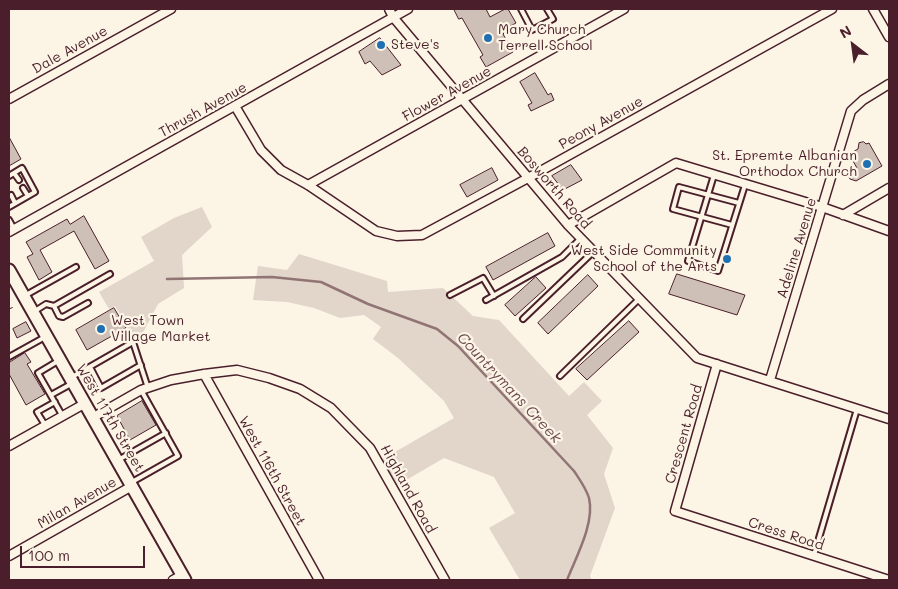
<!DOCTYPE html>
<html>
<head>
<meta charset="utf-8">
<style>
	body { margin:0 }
	#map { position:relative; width:898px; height:589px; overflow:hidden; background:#fcf5e5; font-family:Mali,sans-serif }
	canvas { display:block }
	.frame { position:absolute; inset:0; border:10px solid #4a1f2b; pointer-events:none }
	.north { position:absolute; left:828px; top:20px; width:50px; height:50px; -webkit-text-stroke:4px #fcf5e5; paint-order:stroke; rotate:330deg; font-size:14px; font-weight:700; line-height:20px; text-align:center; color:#4a1f2b }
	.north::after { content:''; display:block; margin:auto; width:18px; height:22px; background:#4a1f2b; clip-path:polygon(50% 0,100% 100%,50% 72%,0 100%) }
	.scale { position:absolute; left:20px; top:546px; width:125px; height:22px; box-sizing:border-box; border:2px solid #4a1f2b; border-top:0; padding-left:6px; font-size:15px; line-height:18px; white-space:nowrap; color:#4a1f2b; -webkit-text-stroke:4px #fcf5e5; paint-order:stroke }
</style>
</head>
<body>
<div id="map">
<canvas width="898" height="589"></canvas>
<div class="frame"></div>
<div class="north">N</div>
<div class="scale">100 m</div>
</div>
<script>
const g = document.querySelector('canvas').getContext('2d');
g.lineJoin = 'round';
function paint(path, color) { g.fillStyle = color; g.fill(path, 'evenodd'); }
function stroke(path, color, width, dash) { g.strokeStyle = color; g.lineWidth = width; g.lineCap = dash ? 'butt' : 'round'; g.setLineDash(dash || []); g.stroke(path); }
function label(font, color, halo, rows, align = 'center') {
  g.font = font + ' Mali,sans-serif'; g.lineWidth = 4.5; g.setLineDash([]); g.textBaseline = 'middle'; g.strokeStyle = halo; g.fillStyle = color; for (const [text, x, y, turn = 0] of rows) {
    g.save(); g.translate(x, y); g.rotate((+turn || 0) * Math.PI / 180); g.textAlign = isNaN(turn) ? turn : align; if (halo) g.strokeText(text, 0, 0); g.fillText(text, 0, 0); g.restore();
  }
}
const green = new Path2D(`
	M202,207L212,227L182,255L184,288L158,304L137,344L115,306L109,309L99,292L154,261L141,237L174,218Z
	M299,254L387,281L388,292L443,288L473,316L499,320L569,396L584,382L602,401L587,415L613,448L604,474L615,508L590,576L592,580H520L489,528L515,513L494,477L444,458L396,486L381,460L454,418L444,401L398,358L373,339L381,327L364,315L340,318L314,308L287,302L253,300L258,266L287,270Z`);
const stream = new Path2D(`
	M167,279L272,277L321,282L368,304L437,329L458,346L574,471C580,480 586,488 589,498C595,523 576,557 567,580`);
const building = new Path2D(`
	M454,9H486L490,17L505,9H508L516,23L503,30L504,33L503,34L513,52L486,67L480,57L483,55L462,18L459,19Z
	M380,38L401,65L382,75L370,61L365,64L359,52Z
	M535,73L548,95L551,93L554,100L531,111L528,105L532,103L520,82Z
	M9,137L21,159L9,166Z
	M864,142L866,144L869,143L882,166L856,181L850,179L847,173L857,168L853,161L855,160L851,153L858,149L859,143Z
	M571,165L582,180L563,190L552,176Z
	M492,168L498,180L467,197L460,185Z
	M84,216L109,261L95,269L74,231L40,250L52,272L39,280L27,257L33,254L26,242L67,219L70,224Z
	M548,233L555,246L493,280L486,267Z
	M677,274L745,295L737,315L669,294Z
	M588,275L598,286L548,334L538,323Z
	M536,277L546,288L515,316L505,305Z
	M114,308L126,328L87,350L76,330Z
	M629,321L639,332L587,380L576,369Z
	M26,322L31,331L17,338L13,329Z
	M25,353L31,362L27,364L45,394L26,405L9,374V363Z
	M142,401L156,425L130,440L117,416Z`);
const path = new Path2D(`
	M9,309L16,306`);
const lane = new Path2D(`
	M521,9L532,30L553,19L547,9
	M14,173L19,180
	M714,175L688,261L718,271L745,185
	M9,176L22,168L35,192L9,207
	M23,188L28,196
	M11,195L15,203
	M9,220L14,229
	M732,225L673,209L679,187L739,203
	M26,295L76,267
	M450,295L483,278L494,296
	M486,300L562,257L581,238
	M54,306L110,274
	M35,311L46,304L54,306L59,316L63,317L88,303
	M523,319L593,252
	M9,357L45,337
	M58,361L38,373L62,415
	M90,367L101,388L141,365
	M560,376L640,298
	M72,377L133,342L148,388
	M51,395L71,384
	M45,425L37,412L55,402
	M120,459L166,433
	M132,482L178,456L141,390
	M814,555L857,409`);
const street = new Path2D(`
	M389,9L393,17L568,225L697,358L889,419
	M873,9L889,37
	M9,99L171,9
	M235,106L261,150L281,170L308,185L376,231L397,236L422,235L528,178L832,9
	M308,185L624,9
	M843,215L889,188
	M568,225L676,163L822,207L889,231
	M9,232L408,9
	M717,364L675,511L889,580
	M204,374L319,580
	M770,380L851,111L863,100L889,84
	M92,418L141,390L171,380L204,374L237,370L269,378L300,389L331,408L370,448L445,580
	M9,446L84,404
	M9,556L132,486
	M173,580L182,575`);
const secondary = new Path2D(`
	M9,270L185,580`);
const markers = [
	[488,38,5,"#1f6fb2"],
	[381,45,5,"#1f6fb2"],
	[867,164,5,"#1f6fb2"],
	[727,259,5,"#1f6fb2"],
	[101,329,5,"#1f6fb2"]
];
const poiNames = [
	["Mary Church",498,30],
	["Terrell School",498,46],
	["Steve's",391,45],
	["St. Epremte Albanian",857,156,"right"],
	["Orthodox Church",857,172,"right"],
	["West Side Community",717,251,"right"],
	["School of the Arts",717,267,"right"],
	["West Town",111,321],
	["Village Market",111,337]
];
const streetNames = [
	["Dale Avenue",70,50,-29],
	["Flower Avenue",447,94,-29],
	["Thrush Avenue",203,110,-29],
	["Peony Avenue",601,123,-29],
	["Bosworth Road",554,188,49],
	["Adeline Avenue",797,248,-73],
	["West 117th Street",110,418,60],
	["Crescent Road",684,434,-74],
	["West 116th Street",272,471,61],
	["Highland Road",408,489,61],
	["Milan Avenue",77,503,-30],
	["Cress Road",786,534,18]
];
const waterNames = [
	["Countrymans Creek",509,388,47]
];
paint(green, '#e2d5ca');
stroke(stream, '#917474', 2.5);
paint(building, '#cfc0b7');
stroke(building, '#4a1f2b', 1);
stroke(lane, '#4a1f2b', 8);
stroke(street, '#4a1f2b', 11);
stroke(secondary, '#4a1f2b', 15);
stroke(path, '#4a1f2b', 1, [4, 4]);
stroke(lane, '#fcf5e5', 4);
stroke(street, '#fcf5e5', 8);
stroke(secondary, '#fcf5e5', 11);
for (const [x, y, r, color] of markers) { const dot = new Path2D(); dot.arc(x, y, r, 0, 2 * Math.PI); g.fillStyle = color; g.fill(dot); stroke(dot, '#fcf5e5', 2); }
label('14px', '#4a1f2b', '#fcf5e5', poiNames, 'left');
label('14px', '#4a1f2b', '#fcf5e5', streetNames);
label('italic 15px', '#6d4950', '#fcf5e5', waterNames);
</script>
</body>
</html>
